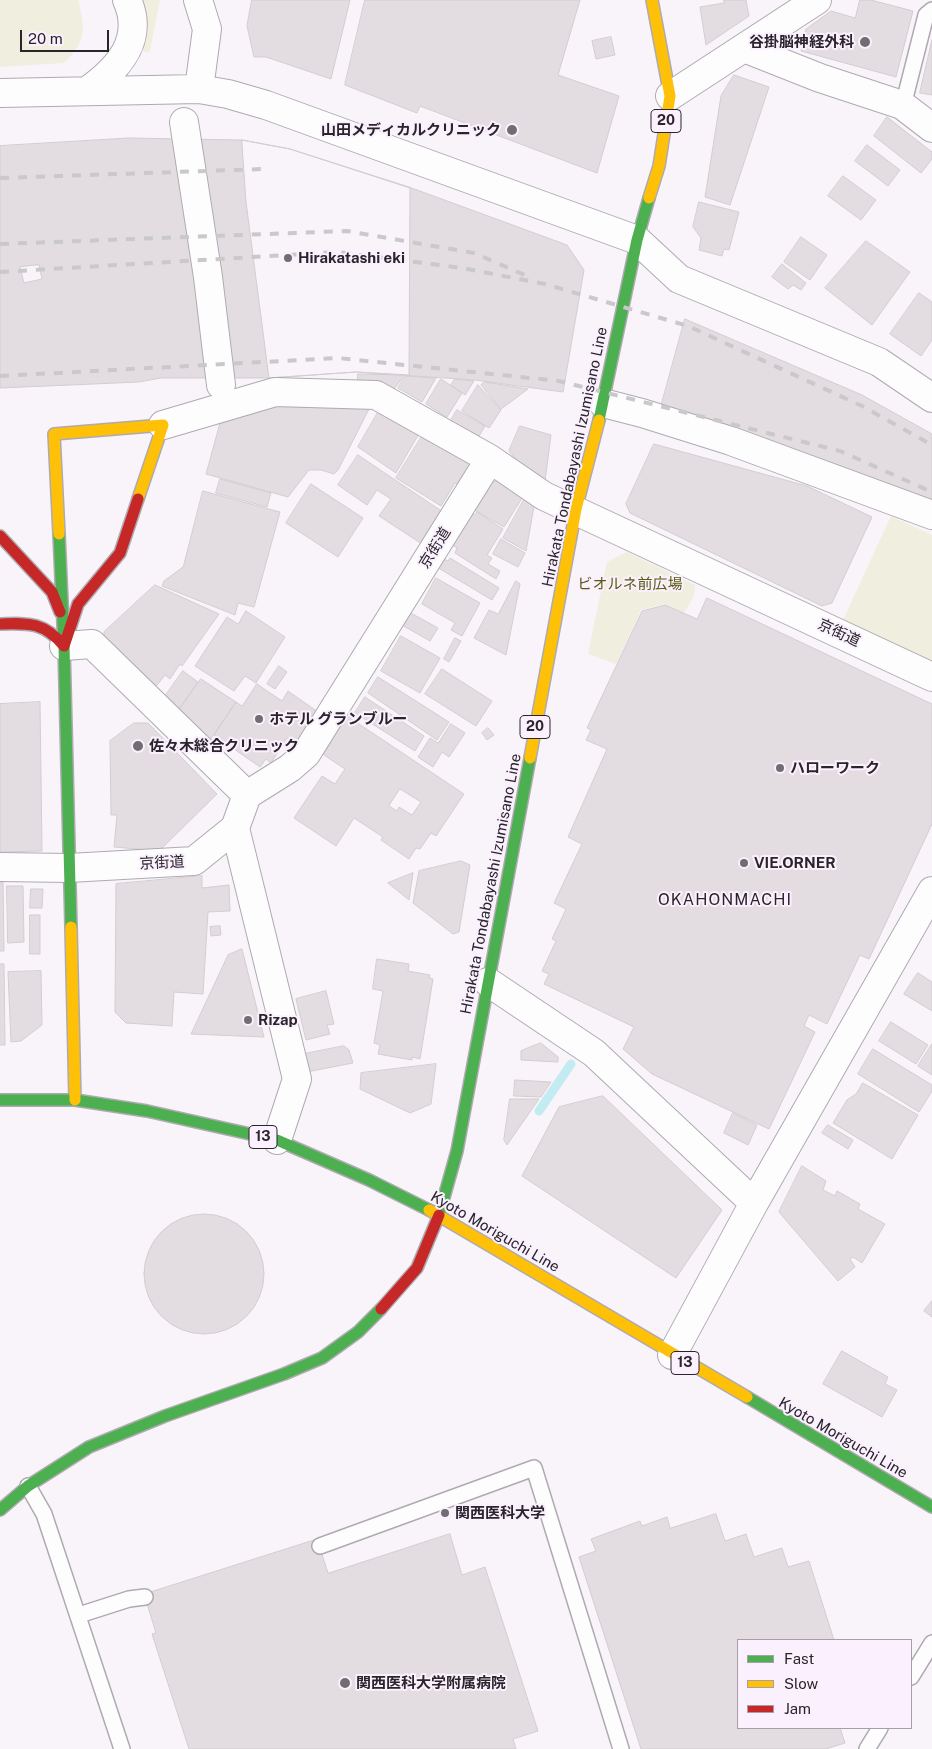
<!DOCTYPE html>
<html>
<head>
<meta charset="utf-8">
<style>
	body { margin:0 }
	#map { position:relative; width:932px; height:1749px; overflow:hidden; background:#f9f4fa; font-family:"Public Sans",sans-serif }
	canvas { display:block }
	.legend { position:absolute; left:737px; top:1639px; width:175px; height:90px; box-sizing:border-box; background:#faf0fe; border:1px solid #a69faa; margin:0; padding:6px 9px; list-style:none; font-size:15px; color:#29252b }
	.legend li { display:flex; align-items:center; gap:10px; height:25px }
	.legend b { width:25px; border:1px solid #a69faa }
	.scale { position:absolute; left:20px; top:30px; width:89px; height:22px; box-sizing:border-box; border:2px solid #29252b; border-top:0; padding-left:6px; font-size:15px; line-height:18px; white-space:nowrap; color:#29252b; -webkit-text-stroke:4px #faf0fe; paint-order:stroke }
</style>
</head>
<body>
<div id="map">
<canvas width="932" height="1749"></canvas>
<ul class="legend">
<li><b style="height:6px;background:#4caf50"></b>Fast</li>
<li><b style="height:6px;background:#ffc107"></b>Slow</li>
<li><b style="height:6px;background:#c62828"></b>Jam</li>
</ul>
<div class="scale">20 m</div>
</div>
<script>
const g = document.querySelector('canvas').getContext('2d');
g.lineJoin = 'round';
function paint(path, color) { g.fillStyle = color; g.fill(path, 'evenodd'); }
function stroke(path, color, width, dash) { g.strokeStyle = color; g.lineWidth = width; g.lineCap = dash ? 'butt' : 'round'; g.setLineDash(dash || []); g.stroke(path); }
function label(font, color, halo, rows, align = 'center') {
  g.font = font + ' "Public Sans","Noto Sans JP",sans-serif'; g.lineWidth = 4; g.setLineDash([]); g.textBaseline = 'middle'; g.strokeStyle = halo; g.fillStyle = color; for (const [text, x, y, turn = 0] of rows) {
    g.save(); g.translate(x, y); g.rotate((+turn || 0) * Math.PI / 180); g.textAlign = isNaN(turn) ? turn : align; if (halo) g.strokeText(text, 0, 0); g.fillText(text, 0, 0); g.restore();
  }
}
const green = new Path2D(`
	M0,0H78C86,28 86,42 64,63L0,67Z
	M142,0H160L150,51L147,53L143,51L146,17Z
	M891,516L932,535V662L843,620Z
	M627,552L695,585L694,596L684,613L664,604L641,610L616,664L588,654L607,562Z`);
const stream = new Path2D(`
	M539,1111L571,1064`);
const building = new Path2D(`
	M252,0H350L331,79L266,57H254L247,26Z
	M365,0H580L558,75L619,96L597,173L420,106L417,113L345,85Z
	M724,0H746L749,16L706,45L700,7L724,3Z
	M860,0H871L913,11L896,77L801,51L806,29L831,11L855,18Z
	M611,37L615,55L596,59L592,41Z
	M932,40V95L920,93Z
	M734,75L769,87L730,205L705,197L721,96Z
	M887,117L932,152V159L921,173L874,136Z
	M129,138L242,140L290,149L409,187L567,245L584,270L563,392L475,380L356,372L269,378H161L139,382L0,388V146Z
	M242,140L290,149L410,188L409,375L356,372L269,378L246,202Z
	M867,145L900,170L888,186L855,161Z
	M843,176L876,200L861,220L828,196Z
	M699,202L739,212L729,250L724,249L722,256L699,250L701,238L693,227Z
	M801,237L827,255L810,280L784,262Z
	M866,241L910,272L872,325L825,288Z
	M782,264L806,283L801,290L793,285L788,289L772,277Z
	M39,265L42,279L24,283L20,267Z
	M919,293L932,302V340L921,356L890,334Z
	M685,319L862,395L932,434V508L659,414Z
	M358,374L405,375L394,389L376,383L358,382Z
	M406,376L436,378L422,402L398,388Z
	M441,379L462,393L447,417L426,404Z
	M455,379L474,381L465,395L451,385Z
	M485,382L528,389L501,409L481,385Z
	M478,385L501,410L489,428L462,411Z
	M370,403L369,409L338,470L334,474L321,470H309L288,497L206,474L220,423L281,404Z
	M380,409L420,432L396,473L358,447Z
	M457,410L485,426L479,436L472,432L470,434L450,422Z
	M520,426L551,435L545,481L525,471L509,451Z
	M424,433L472,464L459,485L455,483L441,506L396,478Z
	M654,444L807,486L872,517L832,603L822,606L630,513L626,504Z
	M358,455L443,512L422,544L379,516L391,499L377,490L367,505L338,485Z
	M220,479L271,493L267,507L216,493Z
	M499,480L524,495L504,527L471,508L485,486Z
	M311,484L363,518L338,557L286,523Z
	M203,491L280,512L254,607L238,603L235,615L162,586L164,581L183,567Z
	M526,496L535,501L526,551L503,538Z
	M471,512L475,515L477,512L503,529L487,555L492,558L488,564L500,571L496,579L455,553L457,548L451,544Z
	M501,539L525,553L518,567L493,554Z
	M440,557L448,561L450,558L499,588L492,600L435,566Z
	M436,578L480,603L462,636L451,630L455,623L422,604Z
	M516,581L520,584L506,655L474,638L489,610L498,614Z
	M155,585L219,614L182,666L180,664L170,679L165,675L154,689L104,640V632Z
	M707,598L932,704V824L869,959L860,955L827,1024L809,1015L804,1026L815,1032L769,1129L652,1074L623,1049L634,1027L544,984L549,974L542,971L556,941L552,939L566,909L554,903L582,844L568,837L607,749L586,740L591,730L587,728L642,611L665,605L697,619Z
	M246,611L285,637L256,683L245,676L234,691L195,666L227,617L238,624Z
	M409,612L438,628L430,641L402,625Z
	M401,636L440,658L420,693L381,671Z
	M455,638L461,641L449,662L444,659Z
	M279,666L287,672L275,689L267,684Z
	M442,669L492,701L476,726L425,694Z
	M183,671L198,682L178,710L163,699Z
	M378,677L449,722L437,740L368,693Z
	M201,679L236,702L210,740L179,711Z
	M257,684L282,701L288,691L318,712L299,744L287,738L271,763L266,759L260,767L214,735L236,702L242,706Z
	M365,697L424,736L415,751L355,713Z
	M40,702L42,851L0,852V704Z
	M347,716L464,794L436,836L431,833L420,849L416,848L409,859L381,840L383,837L354,818L336,846L294,818L322,776L335,784L345,769L324,755ZM400,789L421,802L412,815L399,807L397,811L389,806Z
	M134,723H148L217,794L159,851L114,847L117,815H111L110,741Z
	M451,724L465,733L449,757L442,752L433,767L418,757L430,738L438,743Z
	M488,728L494,735L487,740L482,733Z
	M461,861L470,865L459,932L453,934L413,903L419,871Z
	M413,873L409,900L388,883Z
	M202,876V888L229,885L230,911L208,912L203,994L174,992L172,1026L126,1023L115,1012L116,884Z
	M0,882H3L4,951H0Z
	M7,886H23L24,942L8,943Z
	M31,889H43L42,908H30Z
	M30,915H40V954H30Z
	M220,926L221,935L211,936L210,927Z
	M242,949L264,1037L191,1034L228,955Z
	M377,959L409,964L408,971L430,975L429,978L433,979L420,1059L412,1057V1060L378,1054L380,1045L374,1043L383,991L373,989Z
	M0,964H4L5,1045H0Z
	M41,971L42,1025L21,1041L11,1042L8,972Z
	M918,973L932,982V1011L904,994Z
	M326,991L334,1024L327,1025L330,1034L306,1040L296,999Z
	M891,1022L928,1045L916,1064L879,1041Z
	M541,1043L558,1057V1062L521,1060V1051Z
	M932,1044V1075L918,1066Z
	M344,1046L349,1050L353,1063L307,1072L304,1054Z
	M873,1049L932,1085V1091L919,1112L858,1074Z
	M436,1064L431,1104L410,1113L360,1089L361,1073Z
	M515,1080L551,1082L541,1097L514,1096Z
	M863,1083L918,1115L892,1159L833,1123L847,1100L856,1094Z
	M603,1096L722,1210L676,1278L522,1176L559,1107Z
	M510,1099H539L507,1145L504,1140Z
	M733,1113L757,1125L748,1145L724,1133Z
	M828,1125L853,1140L848,1149L822,1133Z
	M802,1166L826,1181L823,1190L835,1196L837,1191L860,1204L858,1209L885,1224L862,1263L853,1257L850,1259L855,1267L838,1281L779,1212Z
	M144 1274a60 60 0 1 1 120 0a60 60 0 1 1-120 0Z
	M932,1301V1317L924,1311Z
	M842,1351L888,1377L885,1384L897,1390L882,1417L823,1384Z
	M716,1514L725,1541L746,1534L754,1557L782,1548L788,1567L809,1561L834,1640H738V1728H840L845,1743L826,1749H641L579,1557L596,1551L591,1539L640,1521L642,1526L667,1517L670,1528Z
	M450,1534L462,1575L485,1567L538,1731L513,1739L516,1749H189L152,1634L156,1633L144,1594L317,1539L328,1573Z`);
const lane = new Path2D(`
	M902,105L906,94L926,15L932,10
	M28,1486L44,1514L122,1749
	M320,1546L534,1468L621,1749
	M79,1615L129,1599L145,1597
	M911,1677L932,1643
	M867,1749L880,1728`);
const street = new Path2D(`
	M198,0L207,29L199,89
	M744,48L820,78L902,105L932,128
	M87,91C118,69 145,40 127,0
	M0,93L199,89L228,94L266,105L637,240L679,279L879,362L932,398
	M670,96L817,0
	M184,122L208,277L221,385
	M603,403L642,413L731,441L932,515
	M163,425L275,392L376,395L490,459L544,496L932,677
	M64,646L92,644L247,795
	M235,828L297,1079L277,1140
	M0,867L69,868L194,861L235,828L247,795L290,768L306,754L490,459
	M488,982L594,1053L754,1203
	M672,1355L754,1203L932,891`);
const fast = new Path2D(`
	M599,420L637,240L649,198
	M59,534L64,646L71,927
	M0,1100H75L147,1111L277,1140L369,1180L429,1210
	M439,1215L457,1151L530,758
	M747,1397L932,1507
	M0,1510L28,1486L89,1447L165,1416L284,1374L322,1358L358,1332L381,1309`);
const slow = new Path2D(`
	M649,198L659,166L670,96L652,0
	M59,534L54,434L163,425L138,499
	M530,758L576,509L599,420
	M71,927L75,1100
	M429,1210L747,1397`);
const jam = new Path2D(`
	M0,536L52,592L60,612
	M0,624C29,623 44,622 64,646
	M64,646L78,604L120,553L138,499
	M381,1309L417,1268L439,1215`);
const rail = new Path2D(`
	M0,178L263,169
	M0,244L347,231L474,253L527,276
	M0,272L338,252L462,268L545,284L688,326L862,406L932,445
	M0,376L338,358L559,381L840,451L932,492`);
const markers = [
	[865,42,6,"#726d73"],
	[512,130,6,"#726d73"],
	[288,258,5,"#726d73"],
	[259,719,5,"#726d73"],
	[138,746,6,"#726d73"],
	[780,768,5,"#726d73"],
	[744,863,5,"#726d73"],
	[248,1020,5,"#726d73"],
	[445,1513,5,"#726d73"],
	[345,1683,6,"#726d73"]
];
const shields = [
	[666,121,30],
	[535,727,30],
	[263,1137,28],
	[685,1363,28]
];
const shieldNames = [
	["20",666,121],
	["20",535,727],
	["13",263,1137],
	["13",685,1363]
];
const poiNames = [
	["谷掛脳神経外科",854,42,"right"],
	["山田メディカルクリニック",501,130,"right"],
	["Hirakatashi eki",298,258],
	["ホテル グランブルー",269,719],
	["佐々木総合クリニック",149,746],
	["ハローワーク",790,768],
	["VIE.ORNER",754,863],
	["Rizap",258,1020],
	["関西医科大学",455,1513],
	["関西医科大学附属病院",356,1683]
];
const streetNames = [
	["Hirakata Tondabayashi Izumisano Line",575,457,-78],
	["京街道",435,548,-58],
	["京街道",839,633,25],
	["京街道",162,863,-3],
	["Hirakata Tondabayashi Izumisano Line",491,884,-79],
	["Kyoto Moriguchi Line",495,1232,30],
	["Kyoto Moriguchi Line",843,1438,30]
];
const parkNames = [
	["ビオルネ前広場",630,584]
];
const neighbourhoodNames = [
	["OKAHONMACHI",725,900]
];
paint(green, '#f0eede');
stroke(stream, '#c3ecf2', 9);
paint(building, '#e3dde2');
stroke(building, '#d2cdd1', 1);
stroke(lane, '#aeaab0', 18);
stroke(street, '#aeaab0', 30);
stroke(fast, '#aeaab0', 14);
stroke(slow, '#aeaab0', 14);
stroke(jam, '#aeaab0', 14);
stroke(lane, '#fefdfe', 15);
stroke(street, '#fefdfe', 28);
stroke(fast, '#4caf50', 11);
stroke(slow, '#ffc107', 11);
stroke(jam, '#c62828', 11);
stroke(rail, '#c9c8ca', 4, [9, 9]);
for (const [x, y, r, color] of markers) { const dot = new Path2D(); dot.arc(x, y, r, 0, 2 * Math.PI); g.fillStyle = color; g.fill(dot); stroke(dot, '#faf0fe', 2); }
for (const [x, y, w] of shields) { const box = new Path2D(); box.roundRect(x - w / 2, y - 11.5, w, 23, 4); g.fillStyle = '#faf0fe'; g.fill(box); stroke(box, '#29252b', 1); }
label('bold 14px', '#29252b', null, shieldNames);
label('bold 15px', '#29252b', '#faf0fe', poiNames, 'left');
label('15px', '#29252b', '#faf0fe', streetNames);
label('15px', '#595a0f', '#faf0fe', parkNames);
g.letterSpacing = '1px';
label('16px', '#29252b', '#faf0fe', neighbourhoodNames);
g.letterSpacing = '0px';
</script>
</body>
</html>
